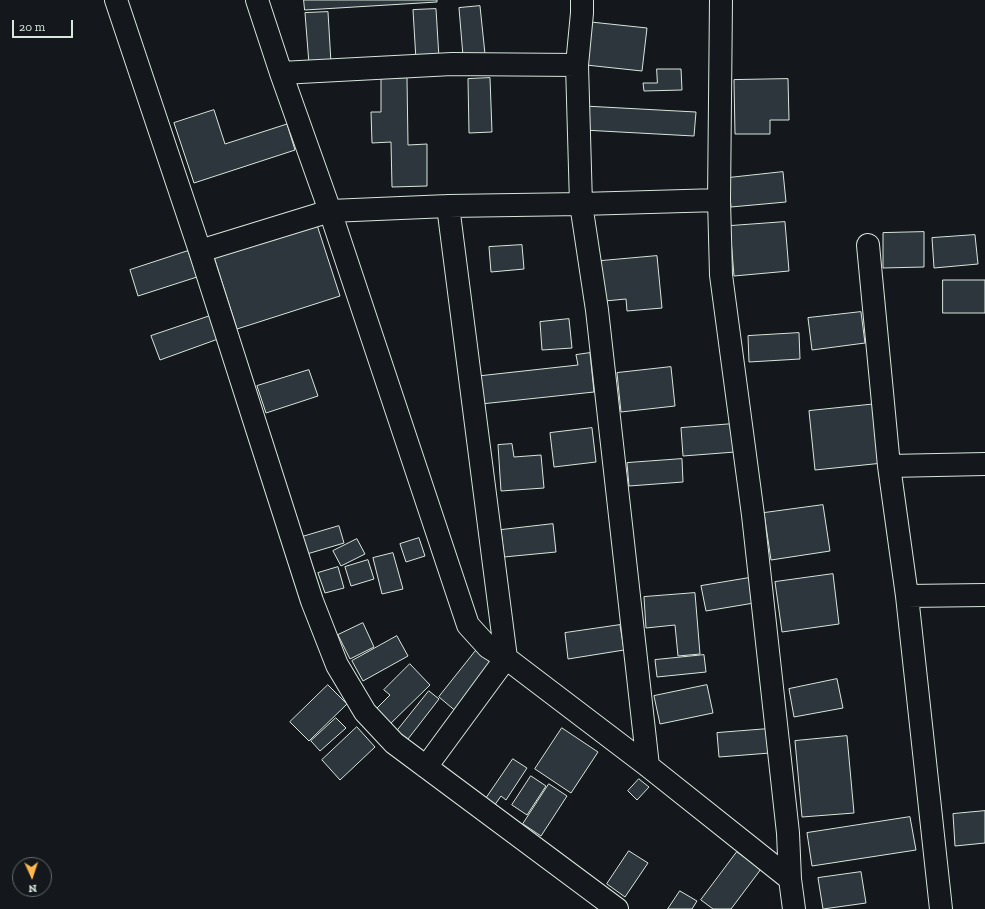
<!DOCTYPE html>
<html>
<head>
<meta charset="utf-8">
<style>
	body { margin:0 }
	#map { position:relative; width:985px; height:909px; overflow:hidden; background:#14181c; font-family:"Zilla Slab",serif }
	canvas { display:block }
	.north { position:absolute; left:12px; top:857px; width:40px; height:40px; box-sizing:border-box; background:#14181c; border:1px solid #626a69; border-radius:50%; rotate:177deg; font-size:11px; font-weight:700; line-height:16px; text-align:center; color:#d8e6dc }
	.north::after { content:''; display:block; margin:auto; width:14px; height:18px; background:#ffb74d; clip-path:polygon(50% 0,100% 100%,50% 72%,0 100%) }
	.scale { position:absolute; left:12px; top:20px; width:61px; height:18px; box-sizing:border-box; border:2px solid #d8e6dc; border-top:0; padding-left:5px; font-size:12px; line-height:14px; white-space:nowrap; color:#d8e6dc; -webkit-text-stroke:3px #14181c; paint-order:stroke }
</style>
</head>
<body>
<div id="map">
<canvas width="985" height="909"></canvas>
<div class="north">N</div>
<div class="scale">20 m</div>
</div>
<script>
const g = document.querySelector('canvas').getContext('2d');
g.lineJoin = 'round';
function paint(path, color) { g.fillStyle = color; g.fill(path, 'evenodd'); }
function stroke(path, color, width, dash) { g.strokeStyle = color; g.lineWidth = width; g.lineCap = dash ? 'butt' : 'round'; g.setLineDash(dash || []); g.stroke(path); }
const building = new Path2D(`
	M304,0H437V2L305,10Z
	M480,6L485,54L463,56L459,8Z
	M436,9L439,58L416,60L413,10Z
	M328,12L331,63L309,64L305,13Z
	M591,22L647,28L642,71L586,65Z
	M657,69H681L682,90L644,91L643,83H657Z
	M407,78L408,145L427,144V186L392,187L391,142L372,143L371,112H381V79Z
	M490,78L492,132L469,133L468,79Z
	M788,79L789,120H770V134H735L734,80Z
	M584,106L696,112L694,136L583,130Z
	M214,110L225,144L287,124L295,150L194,183L174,123Z
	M783,172L786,202L731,207L728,178Z
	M785,222L789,271L734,276L730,226Z
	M317,225L340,296L237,329L214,257Z
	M924,232V267L883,268V233Z
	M975,235L978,264L934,268L932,238Z
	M522,245L524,269L491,272L489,247Z
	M188,251L197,277L138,296L130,270Z
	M657,256L662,308L627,311L626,299L605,301L601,261Z
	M943,280H985V313H943Z
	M861,312L865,343L812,350L808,318Z
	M210,316L218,339L160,360L151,336Z
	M569,319L572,348L542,350L540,322Z
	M799,333L800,359L749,362L748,336Z
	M590,353L594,392L481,404L478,376L578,365L576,355Z
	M671,367L675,406L621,412L617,373Z
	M309,370L318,396L266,413L257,386Z
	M877,404L883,463L815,470L809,411Z
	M733,424L735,452L683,456L681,428Z
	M592,428L596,462L554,467L550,433Z
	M512,444L514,457L541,455L544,488L501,491L498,445Z
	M682,459L683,482L629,486L627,463Z
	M823,505L830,551L771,560L764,513Z
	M553,524L556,552L504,557L501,530Z
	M339,526L344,543L307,554L302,537Z
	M419,538L425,556L406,562L400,544Z
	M357,539L365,554L341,566L333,551Z
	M393,553L403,589L382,594L373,558Z
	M368,560L374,579L351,586L345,567Z
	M338,567L344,588L325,593L318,573Z
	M833,574L839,624L782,632L775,582Z
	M749,578L754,603L706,611L701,586Z
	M695,593L700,654L678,656L675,625L646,628L644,597Z
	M363,623L374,647L350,659L338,635Z
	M620,625L624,650L568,659L565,633Z
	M397,636L408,656L363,681L352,661Z
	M478,648L498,664L458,713L439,697Z
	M704,655L706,672L657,677L655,660Z
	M410,664L430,685L387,727L373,712L390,695L384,690Z
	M837,679L843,708L794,717L789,689Z
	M328,685L347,704L309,741L290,722Z
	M707,685L713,713L660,724L654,696Z
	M429,691L439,699L408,739L397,731Z
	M336,718L346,728L320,751L311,741Z
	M357,727L375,747L340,780L322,760Z
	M562,728L598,752L571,793L535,769Z
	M768,729L770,753L719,757L717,733Z
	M847,736L854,813L802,817L795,741Z
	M513,759L527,768L506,800L501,796L494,806L485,800Z
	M531,776L546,786L527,815L512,805Z
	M639,779L649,787L637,800L628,791Z
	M549,784L567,796L541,836L523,824Z
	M985,811V843L955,846L953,814Z
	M910,817L916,850L812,866L807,833Z
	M629,851L648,863L625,897L607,884Z
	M737,852L761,869L731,909H713L701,900Z
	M861,872L866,903L823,909L818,878Z
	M680,891L697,901L692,909H668Z`);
const minor = new Path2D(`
	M116,0L200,251L312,601L337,665L365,712L394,743L617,909
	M257,0L281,73L330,211L468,625L488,647L506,658L648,766L790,879
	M582,0V13L577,65L581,204L597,310L648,766
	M721,0L719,200L721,275L753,515L788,833L790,879L794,909
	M281,73L452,64L577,65
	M868,245L889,466L907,596L941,909
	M200,251L330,211L448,206L581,204L719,200
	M889,466L985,464
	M907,596L985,595
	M426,767L506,658L448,206`);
paint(building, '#2c363c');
stroke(building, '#d8e6dc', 1);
stroke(minor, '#d8e6dc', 24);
stroke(minor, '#14181c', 22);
</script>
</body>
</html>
